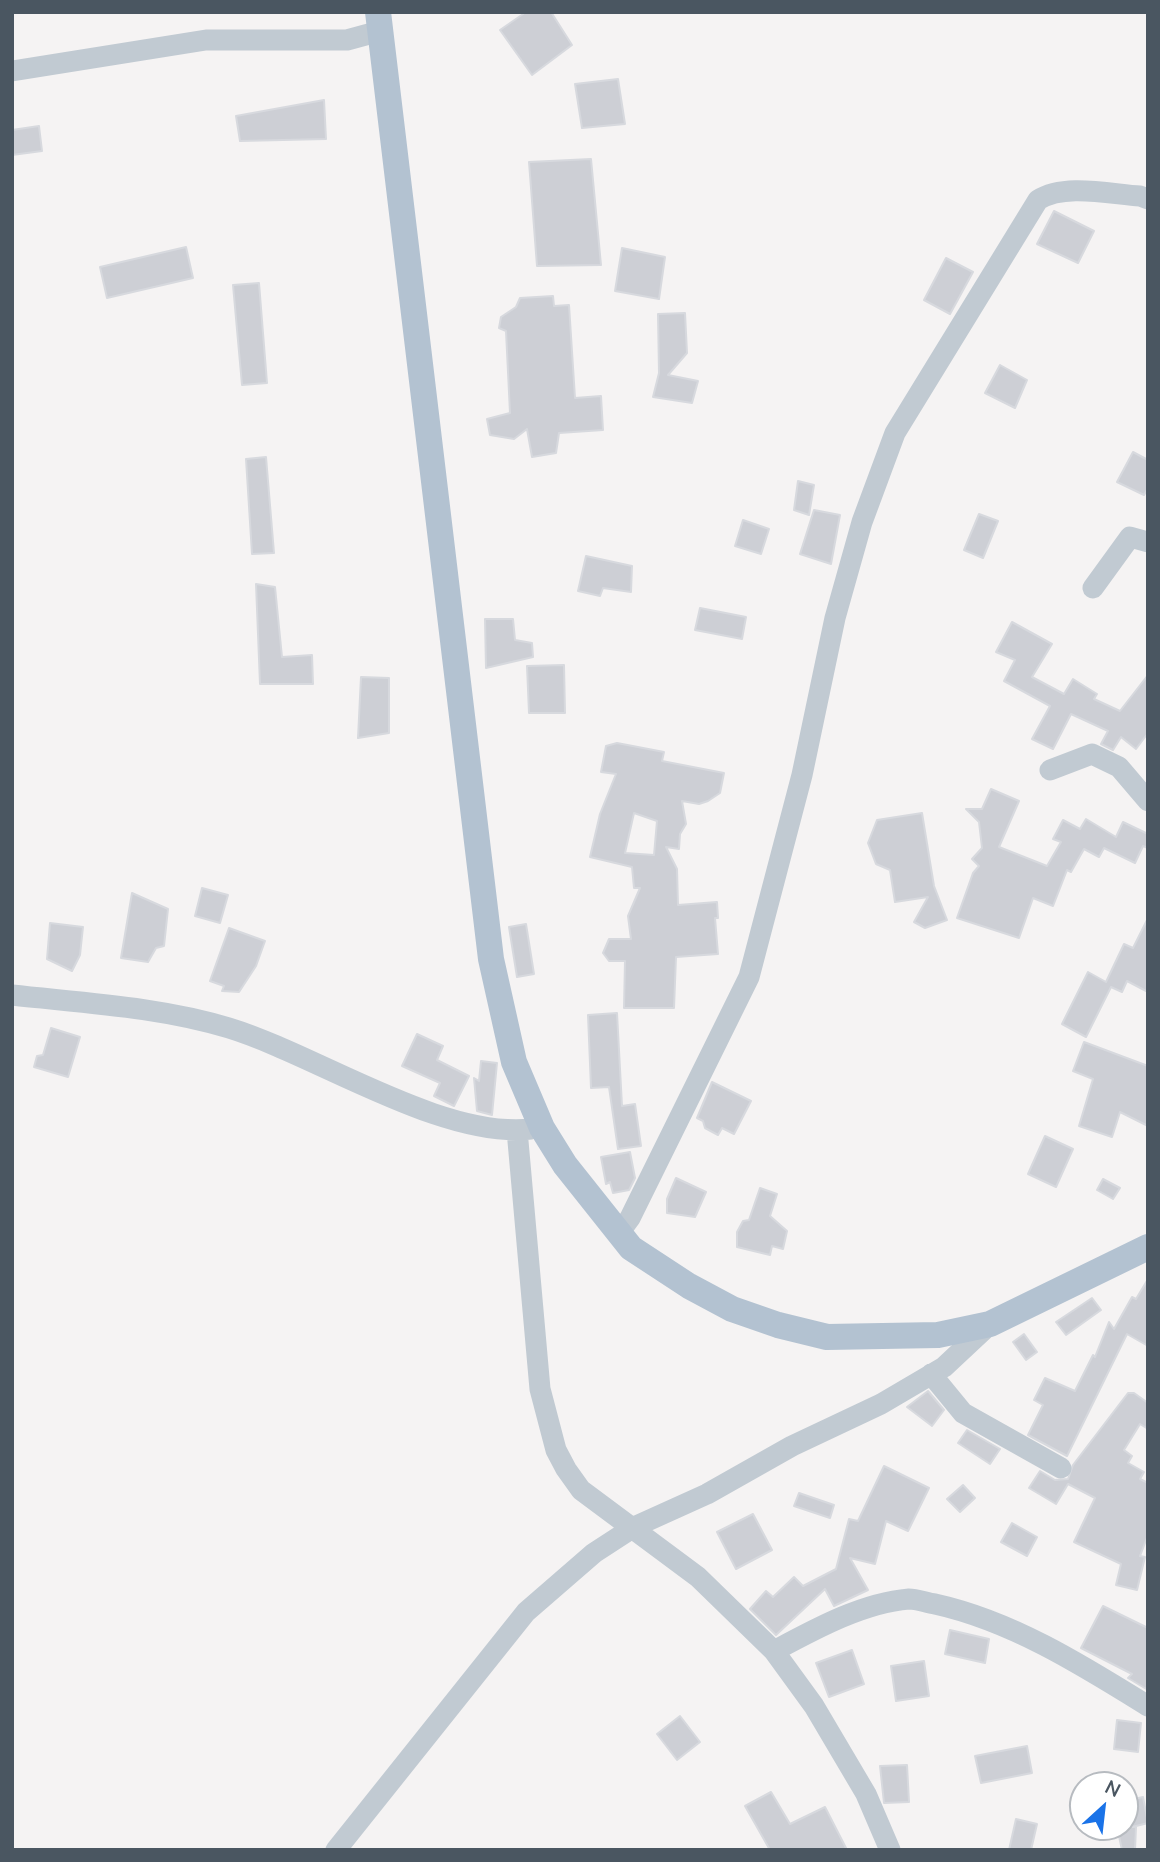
<!DOCTYPE html>
<html>
<head>
<meta charset="utf-8">
<style>
	body { margin:0 }
	#map { position:relative; width:1160px; height:1862px; overflow:hidden; background:#f5f3f3; font-family:"Nunito Sans",sans-serif }
	canvas { display:block }
	.frame { position:absolute; inset:0; border:14px solid #4a5661; pointer-events:none }
	.north { position:absolute; left:1069px; top:1771px; width:70px; height:70px; box-sizing:border-box; background:#fff; border:2px solid #b7bbc0; border-radius:50%; rotate:27deg; font-size:19px; font-weight:700; line-height:28px; text-align:center; color:#4a5661 }
	.north::after { content:''; display:block; margin:auto; width:24px; height:32px; background:#1a73e8; clip-path:polygon(50% 0,100% 100%,50% 72%,0 100%) }
</style>
</head>
<body>
<div id="map">
<canvas width="1160" height="1862"></canvas>
<div class="frame"></div>
<div class="north">N</div>
</div>
<script>
const g = document.querySelector('canvas').getContext('2d');
g.lineJoin = 'round';
function paint(path, color) { g.fillStyle = color; g.fill(path, 'evenodd'); }
function stroke(path, color, width, dash) { g.strokeStyle = color; g.lineWidth = width; g.lineCap = dash ? 'butt' : 'round'; g.setLineDash(dash || []); g.stroke(path); }
const building = new Path2D(`
	M526,12H551L572,45L532,75L500,30Z
	M618,79L625,124L582,128L575,84Z
	M324,100L326,139L240,141L236,116Z
	M39,126L42,151L12,155V130Z
	M591,159L601,265L537,266L529,162Z
	M1054,211L1094,231L1078,263L1037,244Z
	M186,247L193,278L107,298L100,267Z
	M622,248L665,257L659,299L615,291Z
	M946,258L973,272L950,314L924,300Z
	M259,283L267,383L242,385L233,285Z
	M553,296L554,306L569,305L575,398L601,396L603,430L559,433L556,453L532,457L527,429L514,439L490,435L487,419L510,413L506,331L499,328L501,317L516,307L520,298Z
	M685,313L687,353L668,375L698,381L692,403L653,397L659,373L658,314Z
	M1000,365L1027,380L1015,408L985,393Z
	M1133,452L1148,460V488L1144,495L1117,482Z
	M266,457L274,553L252,554L246,459Z
	M798,481L814,485L809,515L794,510Z
	M814,510L840,515L831,564L800,554Z
	M979,514L998,521L983,558L964,550Z
	M743,520L769,529L761,554L735,546Z
	M586,556L632,566L631,592L603,588L600,596L578,591Z
	M256,584L275,587L282,657L312,655L313,684H260Z
	M700,608L746,617L742,639L695,630Z
	M485,619H513L515,640L532,643L533,657L486,668Z
	M1012,622L1052,644L1032,677L1064,694L1073,679L1097,694L1094,699L1120,711L1148,675V733L1136,749L1121,737L1113,750L1101,744L1108,731L1071,714L1053,749L1032,739L1050,706L1004,681L1015,660L996,652Z
	M564,665L565,713H529L527,666Z
	M361,677L389,678V733L358,738Z
	M617,743L664,752L662,761L724,773L720,793L708,801L699,804L682,801L686,824L680,834L679,849L666,847L677,869L678,905L717,902L718,918H715L718,954L676,957L674,1008H624L625,961H609L603,953L609,939H631L628,916L640,888H634L632,867L590,857L600,814L616,774L601,772L606,746ZM634,813L657,821L654,855L625,853Z
	M991,789L1019,801L999,847L1047,866L1061,842L1053,839L1063,820L1080,829L1086,819L1116,837L1123,822L1148,834V848L1143,846L1135,863L1104,848L1099,857L1084,849L1071,872L1067,870L1053,906L1033,898L1019,938L957,918L973,873L979,866L972,859L982,848L979,822L966,809H982Z
	M922,813L934,886L947,920L925,928L914,922L928,897L895,902L890,870L876,864L868,843L877,820Z
	M202,888L228,895L220,923L195,916Z
	M132,893L168,909L164,946L156,948L148,962L121,958Z
	M1148,918V992L1127,981L1122,992L1111,987L1086,1037L1062,1024L1088,972L1106,982L1124,944L1133,948Z
	M50,923L83,927L80,955L72,971L47,959Z
	M526,924L534,974L517,977L509,927Z
	M229,928L265,941L256,966L239,992L222,991L224,986L210,981Z
	M617,1013L622,1106L635,1104L641,1146L618,1149L609,1087L591,1088L588,1015Z
	M51,1028L80,1037L68,1077L34,1067L37,1056L43,1055Z
	M417,1034L443,1046L437,1060L469,1076L454,1106L434,1096L440,1083L402,1066Z
	M1084,1042L1148,1066V1126L1120,1112L1112,1137L1079,1126L1093,1079L1073,1071Z
	M481,1061L497,1063L492,1115L477,1111L474,1078L479,1081Z
	M712,1082L751,1101L734,1134L722,1128L718,1135L705,1128L703,1121L697,1118Z
	M1045,1136L1073,1149L1056,1187L1028,1174Z
	M630,1152L635,1178L629,1190L613,1193L610,1182L606,1184L601,1157Z
	M676,1178L706,1192L695,1217L667,1213V1199Z
	M1103,1179L1120,1188L1113,1199L1097,1190Z
	M760,1188L777,1194L770,1216L787,1231L783,1249L772,1246L770,1255L737,1247V1232L743,1221L749,1220Z
	M1148,1279V1346L1127,1334L1067,1456L1028,1435L1043,1405L1034,1400L1045,1378L1075,1391L1093,1355L1095,1357L1109,1322L1114,1329L1132,1297L1136,1299Z
	M1092,1298L1101,1310L1066,1335L1056,1322Z
	M1024,1334L1037,1352L1026,1360L1013,1342Z
	M928,1391L944,1410L932,1426L907,1407Z
	M1128,1393H1134L1148,1403V1429L1140,1424L1124,1450L1132,1456L1128,1463L1144,1472L1140,1479L1148,1483V1535L1140,1556L1145,1557L1137,1590L1116,1585L1121,1564L1074,1542L1095,1498L1068,1484L1056,1504L1029,1488L1040,1471L1055,1480L1068,1479L1073,1465Z
	M967,1430L1000,1449L990,1464L958,1443Z
	M884,1466L929,1488L908,1531L886,1521L875,1564L850,1558L868,1590L834,1606L825,1589L776,1635L750,1609L766,1591L773,1597L794,1577L803,1586L836,1569L849,1519L858,1521Z
	M963,1485L975,1498L960,1512L947,1499Z
	M799,1493L834,1505L830,1518L794,1506Z
	M753,1514L772,1550L736,1569L717,1532Z
	M1012,1523L1037,1537L1027,1556L1001,1542Z
	M1103,1606L1148,1628V1690L1128,1678L1132,1674L1081,1648Z
	M950,1630L989,1639L985,1663L945,1654Z
	M852,1650L864,1684L829,1697L816,1663Z
	M924,1661L929,1696L896,1701L891,1666Z
	M680,1716L700,1742L677,1760L657,1734Z
	M1117,1720L1141,1723L1138,1752L1114,1749Z
	M1027,1746L1032,1773L981,1783L975,1756Z
	M907,1765L909,1802L884,1803L880,1766Z
	M771,1792L790,1824L825,1807L847,1850H770L745,1806Z
	M1143,1797L1148,1823L1132,1827H1136L1135,1850H1122L1117,1827H1125V1801Z
	M1016,1819L1037,1824L1031,1850H1009Z`);
const minor = new Path2D(`
	M12,71L206,40H347L380,31
	M1093,588L1130,537L1148,542
	M1050,770L1092,754L1119,767L1148,801
	M12,995C84,1003 160,1007 229,1028C317,1055 441,1139 531,1129
	M517,1130L540,1389L556,1450L566,1469L581,1490L698,1577L774,1651L814,1706L866,1794L890,1850
	M619,1233L630,1218L749,977L802,775L835,618L862,522L895,433L1038,200C1064,183 1110,194 1140,196L1148,199
	M931,1374L963,1413L1061,1468
	M774,1651C815,1629 862,1603 909,1599C917,1599 927,1603 935,1604C1012,1621 1082,1665 1148,1706
	M336,1850L526,1612L594,1553L634,1527L707,1494L792,1446L881,1404L944,1367L990,1324`);
const major = new Path2D(`
	M378,12L491,959L514,1062L542,1128L565,1165L631,1248L689,1286L732,1309L778,1325L827,1337L938,1335L990,1324L1148,1247`);
paint(building, '#cdcfd5');
stroke(building, '#d7d9de', 2);
stroke(minor, '#c1cad2', 21);
stroke(major, '#b3c2d1', 26);
</script>
</body>
</html>
